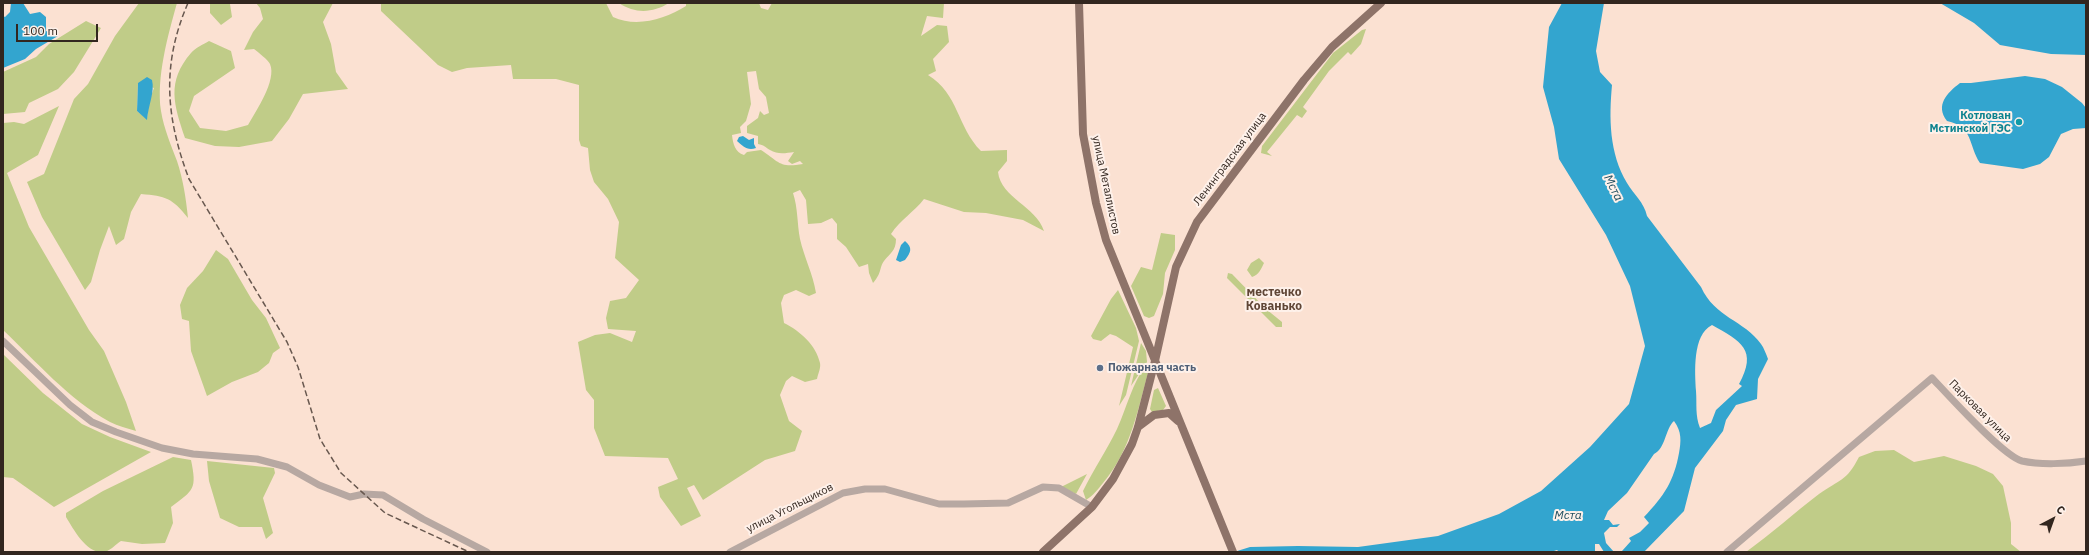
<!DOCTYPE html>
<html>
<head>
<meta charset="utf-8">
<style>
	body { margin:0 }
	#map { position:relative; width:2089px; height:555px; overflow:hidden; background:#fbe1d2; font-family:"IBM Plex Sans",sans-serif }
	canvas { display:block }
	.frame { position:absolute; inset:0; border:4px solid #32261f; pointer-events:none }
	.north { position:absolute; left:2033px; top:499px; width:40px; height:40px; -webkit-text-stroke:3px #fef1ea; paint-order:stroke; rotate:41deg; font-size:11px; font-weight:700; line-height:16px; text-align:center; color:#32261f }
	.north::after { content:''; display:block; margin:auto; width:14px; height:18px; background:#32261f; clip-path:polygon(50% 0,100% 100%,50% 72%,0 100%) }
	.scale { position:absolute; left:16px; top:24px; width:82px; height:18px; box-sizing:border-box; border:2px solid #32261f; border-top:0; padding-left:5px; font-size:12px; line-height:14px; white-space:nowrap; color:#32261f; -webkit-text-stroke:3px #fef1ea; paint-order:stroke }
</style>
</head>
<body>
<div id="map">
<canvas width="2089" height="555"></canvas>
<div class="frame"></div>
<div class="north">С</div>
<div class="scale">100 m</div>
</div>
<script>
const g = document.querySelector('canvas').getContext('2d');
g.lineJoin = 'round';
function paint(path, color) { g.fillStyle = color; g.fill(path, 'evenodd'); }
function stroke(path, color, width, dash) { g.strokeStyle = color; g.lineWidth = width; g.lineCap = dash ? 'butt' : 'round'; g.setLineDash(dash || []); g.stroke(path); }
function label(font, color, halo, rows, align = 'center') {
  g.font = font + ' "IBM Plex Sans",sans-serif'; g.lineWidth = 4; g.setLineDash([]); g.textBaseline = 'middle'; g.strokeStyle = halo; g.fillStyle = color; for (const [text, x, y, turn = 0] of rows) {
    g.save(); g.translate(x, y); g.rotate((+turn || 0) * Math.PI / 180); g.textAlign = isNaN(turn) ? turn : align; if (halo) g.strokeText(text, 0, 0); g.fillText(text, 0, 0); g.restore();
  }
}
const green = new Path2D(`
	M139,3H177C168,35 156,78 161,111C164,129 171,145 177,161C183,179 186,198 188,218C172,198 166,196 141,194L131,212L124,239L116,245L109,226L100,250L91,282L85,290L42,217L27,182L44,174L74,99L88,84L115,36ZM138,83L154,88L148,104L147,119L137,111Z
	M210,3H232L230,4L232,17L221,25L210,13Z
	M256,3H333L323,22L331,44L336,72L348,89L303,94L289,119L272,141L239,147L215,146L185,138C174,105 166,82 191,53C195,48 204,44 209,41L231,51L235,68L194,96L189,111L200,128L226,131L248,125C256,111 277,80 270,64C267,59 259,53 254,49L244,50L253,32L263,19L260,8Z
	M381,3H606L613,17C637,28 665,19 686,6V3H759L761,8L768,10L772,3H944L943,18L927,16L921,36L937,25L947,26L949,42L933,59L936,71L928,75C959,94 957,127 981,151L1007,150V161L998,172C1001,198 1036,206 1044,231L1023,220L986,213L964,212L924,199C914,212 900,220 891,234L896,239C896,251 890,253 884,261C879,268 882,273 873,283L869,273L868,264L859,267L846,247L837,239V224L832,218L821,223L808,224L806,200L800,190L793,193C798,208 797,223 800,239C804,257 813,274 816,293L809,296L796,290L784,295L781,303L784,323C800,331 816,345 820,363C821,368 818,374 817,379L805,382L792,376L786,381L780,395L789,421L802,431L795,451L765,460L703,500L694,485L687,488L701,516L681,526L660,497L658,487L678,479L668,458L605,456L594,428V400L586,390L578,342L595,335L610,333L632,342L636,331L608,329L606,318L610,301L626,298L639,280L615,258L619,222L608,199L594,182L590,170L588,148L581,146L579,140V85L556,79H513L511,65L467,68L452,72L438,65L381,11ZM756,71L759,89L766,97L769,113L764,115L760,111L758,118L747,126V133L758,136V144C764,145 765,147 770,150C778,155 786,153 794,152L788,161L792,164L800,161L803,164C778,168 780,162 761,150L747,152L744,155C735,152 733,144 732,135L741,133L740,127L746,121L751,104L747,72Z
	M619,3H669C653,13 635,14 619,3Z
	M86,21L101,28L74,72L58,89L29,103L25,112L3,114V72L36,57L49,44Z
	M1366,29L1361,44L1351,55L1348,52L1329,71L1303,107L1307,111L1302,118L1297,115L1267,152L1272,156L1261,153L1262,146L1333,53L1362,30Z
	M59,106L38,155L7,173L29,227L89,330L104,351L126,402L136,431C127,428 118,426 110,422C68,399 37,362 3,330V123L14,122L24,124Z
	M1161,233L1175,235V250L1165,273L1163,294L1154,316L1149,318L1144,316L1131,286L1141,267L1152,270Z
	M216,250L228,259L252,300L266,318L280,348L273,353L269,363L258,372L232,382L207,396L191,351L189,321L182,319L180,305L187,288L203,271Z
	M1259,258L1264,263C1261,269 1259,275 1252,277L1247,270L1251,263Z
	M1228,273L1232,274L1266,309L1282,322V327H1276L1227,278Z
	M1118,290L1136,328L1139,341L1126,395L1119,406L1133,347L1116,336L1110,334L1101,341L1093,339L1091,336L1111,299Z
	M1141,343L1146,351L1147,362L1131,386Z
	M3,354L43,393L82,424L110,437L151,452L54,507L13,478L3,477Z
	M1147,364L1149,369C1138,409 1131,450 1103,483C1098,489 1093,496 1086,500L1083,491C1093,470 1107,450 1117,429C1127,407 1132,383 1147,364Z
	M1158,388L1166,406L1163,410L1152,412L1150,409L1154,390Z
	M1894,450L1914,462L1944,456L1976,466L1993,474L2003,486L2011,523V544L2021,552H1746C1771,534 1794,513 1819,494C1840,479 1846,482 1859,457L1875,451Z
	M173,457L191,460C197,489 194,490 171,507L173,523L165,543L142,544L121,541C116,544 111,550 105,552C87,555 74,530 66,517V513L103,491Z
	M207,461L274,468L275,473L263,498L273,533L266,539L262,527H239L220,518L209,481Z
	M1087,474L1076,494L1061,487Z`);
const water = new Path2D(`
	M11,3H23L30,14L40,12L46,17V31L58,36L36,49L25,59L3,68V16L5,17L10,12Z
	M1562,3H1604L1596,51L1600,72L1612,85C1609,118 1609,153 1627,183C1634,195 1644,202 1647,216L1701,287C1715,318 1744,320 1761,344C1764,348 1766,354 1768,359L1758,379L1757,399L1736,405L1726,420L1723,431L1695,468L1684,511L1644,552H1604L1599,544H1595V552H1559L1557,550L1551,552H1234L1250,547L1298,546L1358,547L1438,536L1499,514L1541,491L1590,447L1629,404L1645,346L1630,286L1606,235L1559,159L1554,127L1543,87L1549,27ZM1712,325C1741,341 1758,350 1739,384L1742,386L1716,410L1711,423L1700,428C1695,415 1697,405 1696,391C1695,373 1692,335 1712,325ZM1674,421C1682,432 1681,441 1679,453C1674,481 1664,496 1644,517L1649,523L1640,532L1629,538L1631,541L1622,551L1614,552L1606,543L1604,533L1610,527H1617L1620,524L1613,525L1609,520H1604L1608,511L1627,493L1654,454C1666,448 1665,429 1674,421Z
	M1940,3H2086V55L2051,54L2000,45L1974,23Z
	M2025,76L2045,79L2062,87L2082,103L2086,108V128L2073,129L2061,134L2049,157L2040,164L2023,169L1980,163C1968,145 1974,127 1947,121C1935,105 1947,93 1960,83H1971Z
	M147,77L152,80C155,92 148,106 147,120L137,111L138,83Z
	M743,136L749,140L754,138V144L756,148C747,151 743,146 737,141L739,137Z
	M905,241C913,248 911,252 905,260L900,262L896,260L901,245Z`);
const minor = new Path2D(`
	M3,341L70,405L92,422L116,432L162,448L193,454L257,459L287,467L319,485L350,497L364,494L383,495L423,519L487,552
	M730,552L843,493L865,489H885L939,504H964L1008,503L1043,487L1059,488L1092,507
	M1727,552L1932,378C1949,396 2003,456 2022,461C2040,465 2067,464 2086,461`);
const major = new Path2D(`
	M1079,3L1083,134L1096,203L1106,240L1233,552
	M1138,427L1154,415L1169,413L1178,421
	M1043,552L1092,507L1113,479L1132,444L1138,427L1155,361L1176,267L1197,222L1304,80L1332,47L1381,3`);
const rail = new Path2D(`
	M188,3C161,65 166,118 189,179L287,342L298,367L320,439L341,473L385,513L469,552`);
const markers = [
	[2019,122,4,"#0f9aa8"],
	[1100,368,4,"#5c6f8a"]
];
const cultureNames = [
	["Котлован",2011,116],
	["Мстинской ГЭС",2011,129]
];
const streetNames = [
	["Ленинградская улица",1230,159,-53],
	["улица Металлистов",1106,185,78],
	["Парковая улица",1980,411,45],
	["улица Угольщиков",790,508,-27]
];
const serviceNames = [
	["Пожарная часть",1108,368]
];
const waterNames = [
	["Мста",1613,188,63],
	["Мста",1568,516]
];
const neighbourhoodNames = [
	["местечко",1274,293],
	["Кованько",1274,307]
];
paint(green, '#c0cc88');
paint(water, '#33a5cf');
stroke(minor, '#b7a8a2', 7);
stroke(major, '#8e7369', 8);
stroke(rail, '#68584f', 1.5, [6, 3]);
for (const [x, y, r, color] of markers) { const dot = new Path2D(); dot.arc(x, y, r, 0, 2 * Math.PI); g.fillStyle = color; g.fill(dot); stroke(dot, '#fef1ea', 1.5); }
label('bold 11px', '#0d838f', '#fef1ea', cultureNames, 'right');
label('11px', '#32261f', '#fef1ea', streetNames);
label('bold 11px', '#4e5e75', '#fef1ea', serviceNames, 'left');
label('italic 12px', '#1e4c5e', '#fef1ea', waterNames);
label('bold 12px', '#604636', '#fef1ea', neighbourhoodNames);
</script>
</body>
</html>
